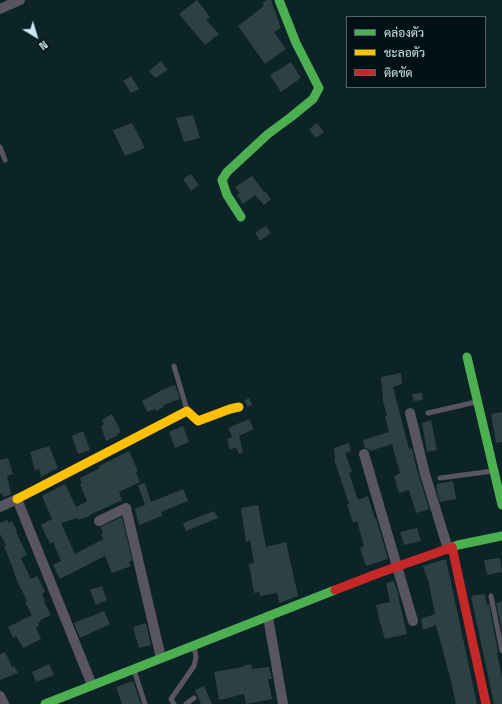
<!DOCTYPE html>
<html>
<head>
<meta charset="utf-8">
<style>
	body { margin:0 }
	#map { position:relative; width:502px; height:704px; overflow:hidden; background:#0c2327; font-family:"Space Grotesk",Sarabun,sans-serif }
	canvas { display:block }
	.legend { position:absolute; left:346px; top:16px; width:140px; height:72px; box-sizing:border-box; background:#001116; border:1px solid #52676d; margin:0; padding:5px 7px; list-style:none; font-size:12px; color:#cde9ef }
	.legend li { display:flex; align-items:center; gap:8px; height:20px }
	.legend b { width:20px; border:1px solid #52676d }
	.north { position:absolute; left:16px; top:16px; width:40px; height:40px; -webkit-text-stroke:3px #001116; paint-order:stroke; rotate:142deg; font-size:11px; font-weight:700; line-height:16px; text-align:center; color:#cde9ef }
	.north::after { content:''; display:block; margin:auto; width:14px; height:18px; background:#cde9ef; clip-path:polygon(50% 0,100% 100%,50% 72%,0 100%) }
</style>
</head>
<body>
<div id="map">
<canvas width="502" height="704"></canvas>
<ul class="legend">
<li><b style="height:5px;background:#4caf50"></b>คล่องตัว</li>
<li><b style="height:5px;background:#ffc107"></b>ชะลอตัว</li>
<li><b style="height:5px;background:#c62828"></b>ติดขัด</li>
</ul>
<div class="north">N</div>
</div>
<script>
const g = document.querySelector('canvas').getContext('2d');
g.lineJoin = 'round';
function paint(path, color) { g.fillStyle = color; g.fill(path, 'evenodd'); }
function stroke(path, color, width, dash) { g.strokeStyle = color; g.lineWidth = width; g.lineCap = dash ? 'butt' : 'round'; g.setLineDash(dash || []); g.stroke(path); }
const building = new Path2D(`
	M197,0L210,17L206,20L219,34L205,45L179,14Z
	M267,0H271L281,28L274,32L286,49L265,64L238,26L264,6L262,3Z
	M161,61L168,70L155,78L149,71Z
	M291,62L301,78L281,92L270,75Z
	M131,76L139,89L131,93L123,81Z
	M193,115L200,138L184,142L176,118Z
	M132,123L145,148L125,156L113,130Z
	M317,123L324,132L316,138L309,129Z
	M191,174L199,185L191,191L183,179Z
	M252,176L264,192L265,191L271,199L264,205L255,195L243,204L237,195L240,193L235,187Z
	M266,226L271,233L260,241L255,233Z
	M401,373L402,384L393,387L409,449L412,448L415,463L429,509L416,513L409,490L399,493L394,476L400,473L392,444L370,451L368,449L365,448L363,440L389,432L385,416H387L383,401L381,377Z
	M175,385L180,399L163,405L164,407L156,411L155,409L147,412L142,401L164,389Z
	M422,393L423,400L414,401L412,394Z
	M249,398L252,405L247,407V405L244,401Z
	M502,412V442L496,443L491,414Z
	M112,414L121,432L117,434L118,435L106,441L101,426L104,424L102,420Z
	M249,419L254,429L239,436L243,452L239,454L236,447L230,450L227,439L232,437L228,428Z
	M431,420L437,450L427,452L422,423Z
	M183,426L189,442L175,448L169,432Z
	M83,431L90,450L78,454L72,436Z
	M349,443L351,451L345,453L352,472L349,473L358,500L368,496L375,519L376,518L388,559L366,566L360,548L364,546L357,521L353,523L347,504H349L334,459H335L334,448Z
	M49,446L58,468L41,477L39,469L35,470L30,452Z
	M129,451L138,471L136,472L140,482L119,492L122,500L90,515V516L78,520L77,518L61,523L75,554L103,539L101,534L103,533L100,527L122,517L132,560L129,562L131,566L112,573L105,556L60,579L53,565L61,561L53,542L50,544L41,525L52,519L42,496L65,484L76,507L87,501L80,484L82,483L80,478L100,468L99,466Z
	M8,458L13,474L7,476L11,493L10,495L3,497L2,493L0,494V460Z
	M453,481L456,499L440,502L436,487H437V484Z
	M145,483L151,502L183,489L188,501L161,512L162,516L139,525L135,509L145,505L138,485Z
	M258,505L266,547L286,542L298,596L279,603L277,593L260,596L259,592L254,593L249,564L254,563L250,540L246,542L241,508Z
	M214,511L218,518L186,531L183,523Z
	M7,520L9,523L12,521L17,531L16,532L27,555L21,558L31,579L37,576L45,592L42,594L45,601L44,602L51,615L40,620L41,621L38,623L39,626L36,628L41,639L23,648L16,636L13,638L8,627L32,615L25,602L27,601L17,581L12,566L4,546L6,545L0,534V523Z
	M417,528L421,541L404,545L400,532Z
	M500,558L502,572L487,575L484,560Z
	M446,559L477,704H456L450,677L436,625L423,630L421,619L435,614L428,579H427L423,566Z
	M394,581L399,596H398L407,634L385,639L379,619L376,605L390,602L386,583Z
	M102,586L107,600L96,605L90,590Z
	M485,594L487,605L489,604L498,652L497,653L502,678V704H494L471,596Z
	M502,601V631L496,603Z
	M104,611L110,624L80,638L74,623Z
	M146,623L151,645L139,648L133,627Z
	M5,652L12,667L14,666L18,673L0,680V654Z
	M49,664L54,675L36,682L32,672Z
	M251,664L252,669L269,667L272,679H268L272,699L246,704L244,694L219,700L214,672L243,667V666Z
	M133,681L141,704H122L116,687Z
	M204,686L212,704H201L195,690Z`);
const lane = new Path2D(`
	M0,147L5,160
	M174,366L187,410
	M428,413L476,402
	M440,478L493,471
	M491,596L502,651
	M134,670L145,704
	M174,704L171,699L194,666L196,657L194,647
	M186,704L194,698`);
const street = new Path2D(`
	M0,9L20,0
	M410,413L425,474L448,549
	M364,454L413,621
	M0,507L17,499L92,685
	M99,521L126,508L161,658
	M268,617L283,704
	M0,696L4,704`);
const fast = new Path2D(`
	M241,217L227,195L222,180L227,172L268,134L291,117L313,99L319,88L296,43L279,0
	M467,357L502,505
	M450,548L458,545L502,536
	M45,704L335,590`);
const slow = new Path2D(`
	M17,499L187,411L198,421L230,409L239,407`);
const jam = new Path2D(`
	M452,547L486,704
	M335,590L379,573L450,548`);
paint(building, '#2c4143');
stroke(lane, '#58555e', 5);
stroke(street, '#58555e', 10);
stroke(fast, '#4caf50', 9);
stroke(slow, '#ffc107', 9);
stroke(jam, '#c62828', 9);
</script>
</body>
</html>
